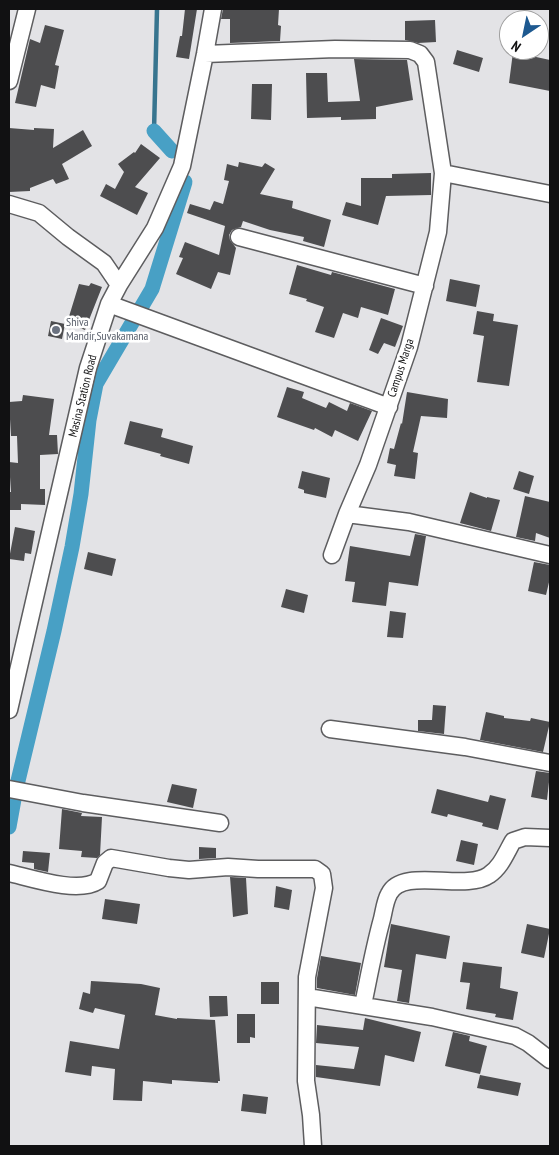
<!DOCTYPE html>
<html>
<head>
<meta charset="utf-8">
<style>
	body { margin:0 }
	#map { position:relative; width:559px; height:1155px; overflow:hidden; background:#e3e3e6; font-family:"PT Sans Narrow",sans-serif }
	canvas { display:block }
	.frame { position:absolute; inset:0; border:10px solid #111112; pointer-events:none }
	.north { position:absolute; left:499px; top:10px; width:50px; height:50px; box-sizing:border-box; background:#fff; border:1px solid #a0a0a0; border-radius:50%; rotate:214deg; font-size:14px; font-weight:700; line-height:20px; text-align:center; color:#111112 }
	.north::after { content:''; display:block; margin:auto; width:18px; height:22px; background:#1d5990; clip-path:polygon(50% 0,100% 100%,50% 72%,0 100%) }
</style>
</head>
<body>
<div id="map">
<canvas width="559" height="1155"></canvas>
<div class="frame"></div>
<div class="north">N</div>
</div>
<script>
const g = document.querySelector('canvas').getContext('2d');
g.lineJoin = 'round';
function stroke(path, color, width, dash) { g.strokeStyle = color; g.lineWidth = width; g.lineCap = dash ? 'butt' : 'round'; g.setLineDash(dash || []); g.stroke(path); }
function paint(path, color) { g.fillStyle = color; g.fill(path, 'evenodd'); }
function label(font, color, halo, rows, align = 'center') {
  g.font = font + ' "PT Sans Narrow",sans-serif'; g.lineWidth = 5; g.setLineDash([]); g.textBaseline = 'middle'; g.strokeStyle = halo; g.fillStyle = color; for (const [text, x, y, turn = 0] of rows) {
    g.save(); g.translate(x, y); g.rotate((+turn || 0) * Math.PI / 180); g.textAlign = isNaN(turn) ? turn : align; if (halo) g.strokeText(text, 0, 0); g.fillText(text, 0, 0); g.restore();
  }
}
const stream = new Path2D(`
	M154,131L157,9`);
const canal = new Path2D(`
	M154,131L172,151
	M17,785L54,631L72,547L81,494L89,420L96,384L152,289L185,182
	M9,827L15,794`);
const building = new Path2D(`
	M185,9H197L189,59L176,57L180,36H182Z
	M223,9H279L278,25L281,26L280,41L230,43V19H221Z
	M435,20L436,42L418,43L405,40V21Z
	M45,25L64,30L55,65L59,66L55,89L41,85L36,107L15,103L30,39L40,43Z
	M457,50L483,58L479,72L453,64Z
	M513,52L550,60V91L509,83Z
	M354,59L407,60L413,100L376,107V119L341,120V117L307,118L306,73H327L328,102L360,101Z
	M252,84H272L271,120L251,119Z
	M9,128L34,130V128L54,129L53,148L83,130L92,146L62,164L69,179L56,184L53,179L30,188V191L9,192Z
	M141,144L160,158L135,187L148,193L137,215L100,196L106,184L115,189L124,172L118,164L134,152L135,153Z
	M239,162L262,167L265,163L275,169L260,194L293,201L292,208L331,220L324,247L303,241L304,237L270,230L243,221L241,227L232,230L229,235L230,240L236,248L230,275L218,272L211,289L176,274L183,258L179,257L185,242L219,255L225,226L187,213L190,204L210,210L214,201L223,204L229,181L224,180L227,164L238,167Z
	M431,173V195L386,196L378,225L342,215L346,202L361,206V178H392V174Z
	M297,265L331,275L332,272L395,289L388,315L361,307L358,318L343,313L334,338L315,332L324,307L306,301L307,299L289,294Z
	M450,279L480,285L476,307L446,301Z
	M91,283L102,287L85,330L67,323L79,284L89,286Z
	M477,311L494,314L493,321L518,325L509,386L477,382L484,336L473,334Z
	M381,318L403,326L395,347L384,343L378,354L369,350Z
	M51,321L65,324L62,339L48,336Z
	M287,387L304,392L302,398L326,408L329,402L347,411L350,403L372,411L358,441L335,430L332,437L315,428L314,430L277,417Z
	M407,392L448,399L447,418L421,416L413,452L418,453L415,479L394,476L396,465L387,463L390,448L394,449L401,423L402,424Z
	M23,395L54,399L49,435H57L58,454L40,455V489H45V505L21,504V510H9V492H11L9,462L18,463L17,436H11L9,402L22,401Z
	M130,421L163,429L161,437L193,446L189,464L160,456L161,454L124,444Z
	M302,471L330,478L326,498L304,493V490L298,488Z
	M519,471L534,476L529,494L513,489Z
	M470,492L487,498V497L500,500L491,531L460,523Z
	M525,496L550,502V538L536,533L535,541L516,537Z
	M15,527L35,531L31,554L25,553L24,561L9,559Z
	M415,534L426,536L418,586L389,582L386,606L352,602L355,582L345,581L350,546L410,556Z
	M88,552L116,559L112,576L84,569Z
	M534,562L550,565V578L546,595L528,591Z
	M286,589L308,595L304,613L281,607Z
	M390,611L406,613L403,638L387,637Z
	M433,705L446,706L444,734L418,731V720H432Z
	M486,712L504,716V718L530,721L531,718L550,722L543,752L480,740Z
	M536,771L550,773L547,800L531,797Z
	M172,784L197,789L193,808L167,802Z
	M437,789L488,802L490,795L506,799L498,830L482,826L483,823L448,814L447,817L431,813Z
	M62,809L82,813L81,816L102,817L100,855L97,858L81,857L82,851L59,849Z
	M461,840L478,844L474,865L456,861Z
	M199,847L216,848V858L199,859Z
	M23,851L50,853L48,872L34,869V863L22,862Z
	M230,877L246,878L248,914L233,917Z
	M276,886L292,890L289,910L274,907Z
	M105,899L140,904L137,924L102,919Z
	M391,924L450,936L446,959L416,954L409,1003L397,1001L402,970L384,967Z
	M527,924L550,929L544,958L521,953Z
	M321,956L361,963L355,995L317,988V978Z
	M463,962L502,967L500,988L518,992L513,1020L495,1017L496,1014L466,1009L470,983L460,982Z
	M91,981L141,984L160,988L155,1015L177,1019V1018L215,1020L220,1081H218V1083L172,1080V1084L143,1081L142,1101L113,1100L115,1069L92,1066L91,1076L65,1072L70,1041L119,1049L125,1015L95,1008L93,1013L79,1009L83,992L90,994Z
	M261,982H279V1004H261Z
	M209,996H227L228,1016L210,1017Z
	M237,1014H255V1038L250,1037V1043H237Z
	M365,1018L421,1032L414,1062L385,1055L380,1086L316,1077V1065L354,1069L359,1047L316,1043L317,1025L363,1030Z
	M453,1032L470,1036L469,1041L487,1046L480,1074L445,1066Z
	M480,1075L521,1083L518,1096L477,1088Z
	M243,1094L268,1097L266,1114L241,1111Z`);
const minor = new Path2D(`
	M205,54L335,49L410,50L420,54L426,62L443,173L550,194
	M9,81L27,9
	M9,204L39,213L68,237L104,263L119,285
	M239,237L425,286
	M109,304L389,407
	M347,514L409,522L550,555
	M332,555L347,514L368,465L409,347L438,232L443,173
	M9,710L88,368L109,304L119,285L155,228L182,166L205,54L213,9
	M330,729L465,747L550,763
	M9,789L83,803L220,823
	M9,873C31,878 78,894 98,881L105,863L111,858L169,868L189,870L228,867L258,869H315L322,874L324,888L307,977L306,1081L311,1115L313,1146
	M307,997L432,1017L515,1036L528,1043L550,1060
	M363,1005C369,976 374,948 382,919C384,911 385,901 389,894C402,866 465,892 489,875C501,867 506,853 513,841L525,837L550,838`);
const markers = [
	[56,330,5,"#6b7280"]
];
const worshipNames = [
	["Shiva",66,323],
	["Mandir,Suvakamana",66,337]
];
const streetNames = [
	["Campus Marga",401,368,-72],
	["Masina Station Road",83,396,-76]
];
stroke(stream, '#38758f', 4.5);
stroke(canal, '#48a0c5', 15);
paint(building, '#4d4d4f');
stroke(minor, '#5d5d5f', 19);
stroke(minor, '#fff', 16);
for (const [x, y, r, color] of markers) { const dot = new Path2D(); dot.arc(x, y, r, 0, 2 * Math.PI); g.fillStyle = color; g.fill(dot); stroke(dot, '#fff', 2); }
label('12px', '#5b616d', '#fff', worshipNames, 'left');
label('12px', '#111112', '#fff', streetNames);
</script>
</body>
</html>
